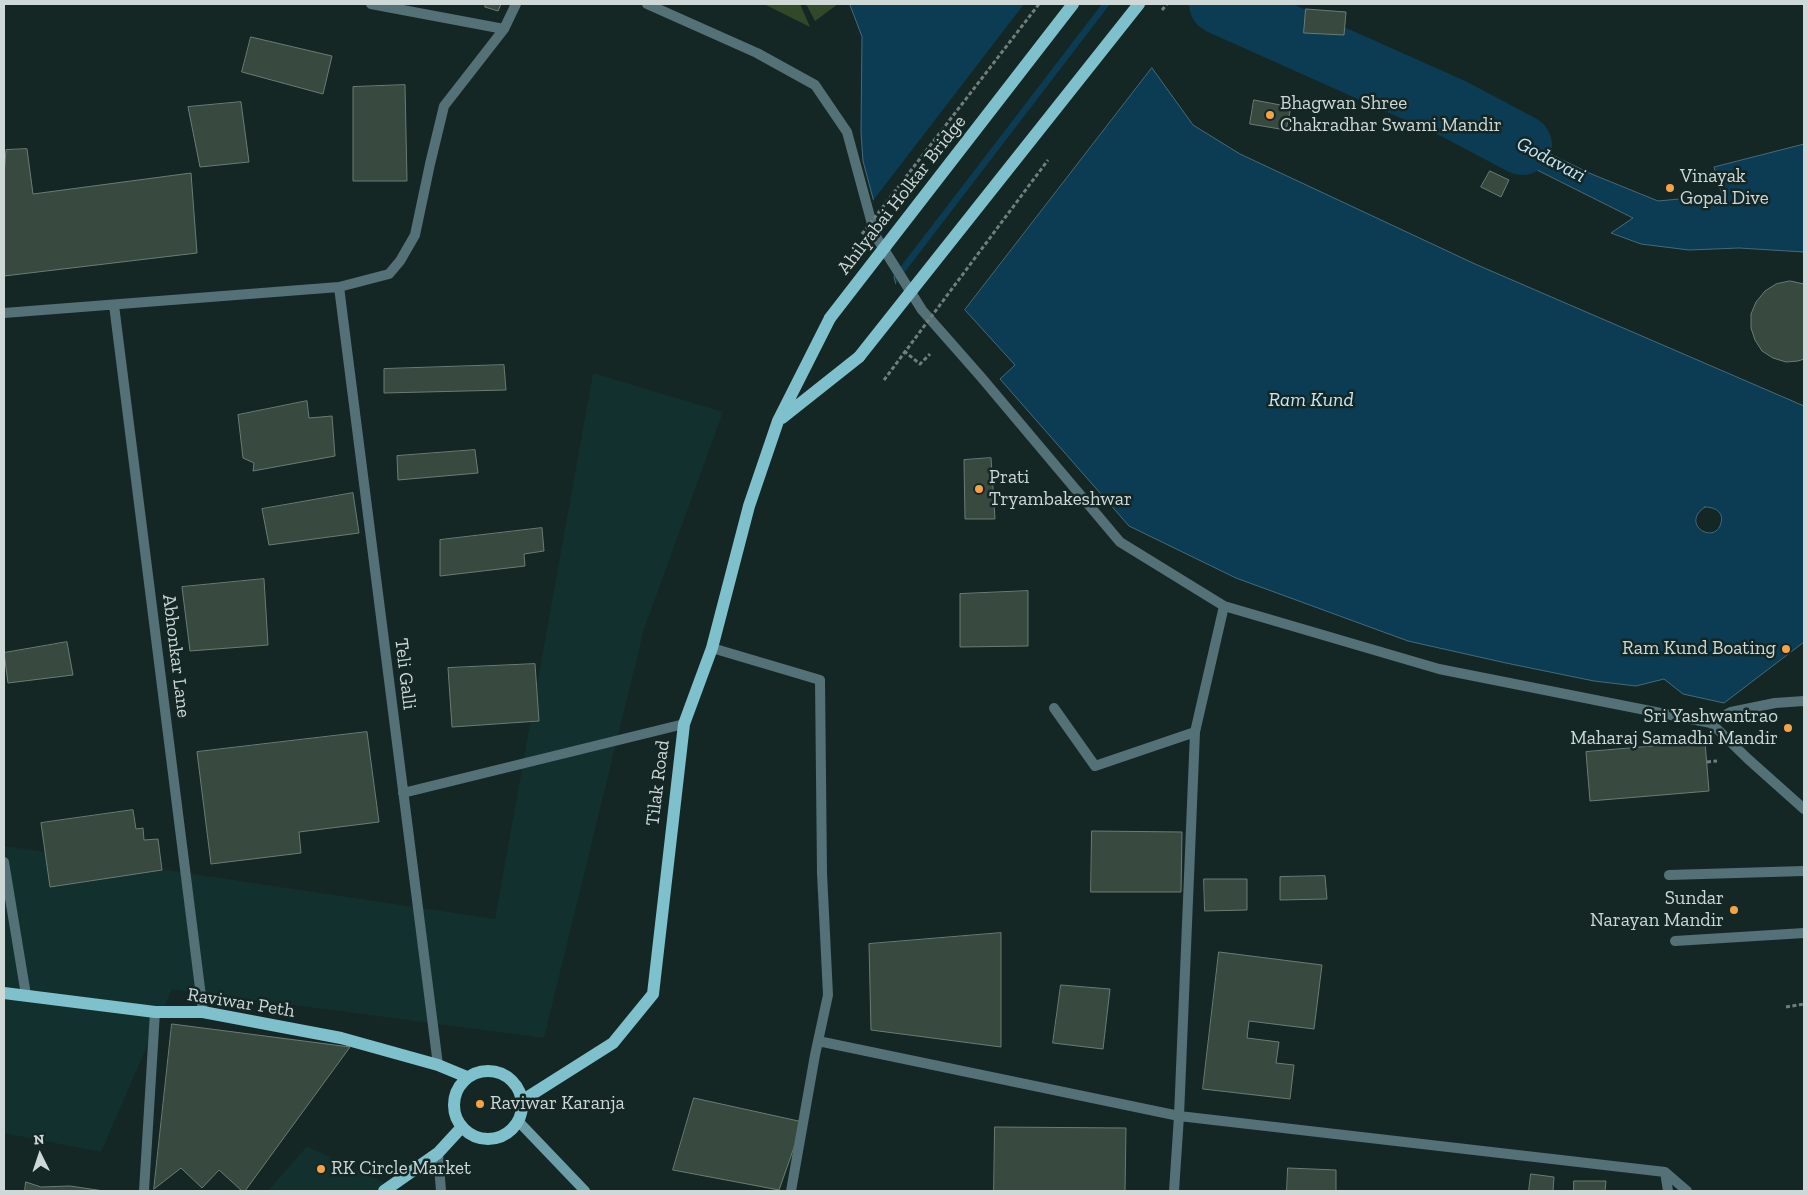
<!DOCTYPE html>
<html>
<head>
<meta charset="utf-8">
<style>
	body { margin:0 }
	#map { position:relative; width:1808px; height:1195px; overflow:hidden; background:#142725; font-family:"Zilla Slab",serif }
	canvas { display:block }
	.frame { position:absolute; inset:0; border:5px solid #cdd8d7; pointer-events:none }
	.north { position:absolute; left:15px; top:1130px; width:50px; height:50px; -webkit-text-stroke:4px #142725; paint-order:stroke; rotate:356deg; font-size:14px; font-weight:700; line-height:20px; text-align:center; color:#cdd8d7 }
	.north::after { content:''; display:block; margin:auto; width:18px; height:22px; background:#cdd8d7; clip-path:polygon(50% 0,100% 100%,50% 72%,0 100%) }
</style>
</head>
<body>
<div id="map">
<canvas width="1808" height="1195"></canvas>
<div class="frame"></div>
<div class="north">N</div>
</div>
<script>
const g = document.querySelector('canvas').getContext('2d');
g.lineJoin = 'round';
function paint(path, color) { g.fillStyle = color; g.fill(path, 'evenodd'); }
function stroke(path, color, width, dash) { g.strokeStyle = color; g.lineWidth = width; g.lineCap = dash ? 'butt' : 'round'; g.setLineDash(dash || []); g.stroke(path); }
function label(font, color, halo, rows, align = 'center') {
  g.font = font + ' "Zilla Slab",serif'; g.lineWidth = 5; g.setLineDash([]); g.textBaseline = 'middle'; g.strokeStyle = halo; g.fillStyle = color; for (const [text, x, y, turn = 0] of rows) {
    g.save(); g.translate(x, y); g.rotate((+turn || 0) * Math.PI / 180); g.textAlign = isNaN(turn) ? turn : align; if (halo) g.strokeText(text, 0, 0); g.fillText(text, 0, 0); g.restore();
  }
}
const built = new Path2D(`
	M593,373L723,412L644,629L544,1038L172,989L101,1152L4,1133V847H12L495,919Z
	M307,1146L401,1191H268Z`);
const green = new Path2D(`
	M764,4H800L810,27Z
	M806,4H838L815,21Z`);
const water = new Path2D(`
	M850,4H1151L906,322L863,161L861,132L862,37Z
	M1152,68L1193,125L1240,154L1475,264L1804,406V642L1724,703L1683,694L1664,679L1636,686L1594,681L1506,663L1408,641L1236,578L1129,526L1000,379L1015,365L965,310ZM1705,507C1715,507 1724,512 1721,523C1715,546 1679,524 1705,507Z
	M1449,104L1589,173L1658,201L1722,195L1714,167L1804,144V252L1739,248L1689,250L1641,244L1611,233L1633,218L1439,121Z`);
const pier = new Path2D(`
	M1024,4H1102L892,278L872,202Z
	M1110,4H1153L908,324H905L894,286Z`);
const river = new Path2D(`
	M1219,4L1454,109L1522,145`);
const building = new Path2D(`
	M486,4H501L498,11L485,7Z
	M1306,9L1346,12L1344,35L1304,33Z
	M251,37L332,56L323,94L242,72Z
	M405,85L407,181H353V87Z
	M1254,100L1291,107L1286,130L1250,124Z
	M241,102L249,162L200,167L188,107Z
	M27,149L33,194L191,173L197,253L4,276V174L6,150Z
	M1490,171L1509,180L1501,197L1481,187Z
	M1790,281L1804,284V359L1798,361L1786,362L1773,358L1762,351L1755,340L1751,328V314L1756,302L1765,291L1776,284Z
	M504,365L506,390L384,393V369Z
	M307,401L309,418L332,416L335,456L253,471L254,463L243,458L238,415Z
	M475,450L478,473L398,480L397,456Z
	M991,458L995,519H965L964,460Z
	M353,493L359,533L269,545L262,509Z
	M542,528L544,551L524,554L525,566L440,576V540Z
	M264,579L268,645L190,651L182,587Z
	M1028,591V646L960,647V594Z
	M67,642L73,675L8,683L4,653Z
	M535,664L539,721L452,727L448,668Z
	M367,732L379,822L299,832L301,853L211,864L197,752Z
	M1705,742L1709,791L1590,801L1586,752Z
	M133,810L136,829L143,828L144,840L158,839L162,870L50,887L41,823Z
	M1092,831L1182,832L1181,892H1091Z
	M1325,876L1327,899L1280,900V877Z
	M1204,879H1247V910L1205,911Z
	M1001,933V1047L871,1030L869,944Z
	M1219,952L1322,965L1314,1029L1249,1021L1247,1038L1279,1042L1276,1063L1294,1065L1290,1099L1203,1089Z
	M1061,985L1110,989L1103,1049L1053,1043Z
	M172,1024L350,1047L245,1191H242L219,1170L202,1188L181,1168L154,1189Z
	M694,1098L803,1122L779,1190L673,1170Z
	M995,1127L1126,1128L1125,1191H994Z
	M1288,1168L1336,1170V1191H1287Z
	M1531,1174L1554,1177L1553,1191H1529Z
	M1574,1181H1606L1605,1191H1574Z
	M26,1182L41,1187L70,1186L104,1191H25Z`);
const path = new Path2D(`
	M904,351L920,364L930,354
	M1707,762L1717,761
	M1786,1007L1804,1004`);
const lane = new Path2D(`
	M1669,875L1804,871
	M1675,941L1804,933`);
const street = new Path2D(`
	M371,4L504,29
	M647,4L757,53L815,85L847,132L875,235L922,310L981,377L1120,542L1224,606L1439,669L1711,723L1748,759L1804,809
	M339,287L438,1065
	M114,305L203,1012
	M4,313L339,287L389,274L400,261L415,235L430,164L444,106L504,29L516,4
	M712,648L820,680L822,873L828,995L815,1055L791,1191
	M1054,708L1095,766L1195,732
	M1711,723L1731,712L1775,703L1804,701
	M403,793L684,724
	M4,862L26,995
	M818,1041L1179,1116L1195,732L1224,606
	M438,1153L441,1191
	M1665,1172L1668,1191
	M144,1191L155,1012
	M1174,1191L1179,1116L1665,1172L1687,1191`);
const secondary = new Path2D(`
	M519,1122L585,1191`);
const primary = new Path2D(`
	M782,418L859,357
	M4,993L155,1012H203L341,1038L438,1065L467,1077
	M454 1105a34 34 0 1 1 68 0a34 34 0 1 1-68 0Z
	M523,1100L613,1043L653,994L684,724L712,648L749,506L778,421L830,318
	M384,1191L438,1153L461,1128`);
const pathBridge = new Path2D(`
	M1162,10L1167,4
	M862,234L1039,4
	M884,380L1048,160`);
const primaryBridge = new Path2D(`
	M830,318L1073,4
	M859,357L1139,4`);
const markers = [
	[1270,115,5,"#f6a247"],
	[1670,188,5,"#f6a247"],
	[979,489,5,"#f6a247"],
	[1786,649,5,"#f6a247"],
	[1788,728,5,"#f6a247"],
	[1734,910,5,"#f6a247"],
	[480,1104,5,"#f6a247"],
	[321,1169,5,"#f6a247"]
];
const poiNames = [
	["Bhagwan Shree",1280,104],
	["Chakradhar Swami Mandir",1280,126],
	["Vinayak",1680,177],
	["Gopal Dive",1680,199],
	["Prati",989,478],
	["Tryambakeshwar",989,500],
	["Ram Kund Boating",1776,649,"right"],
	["Sri Yashwantrao",1778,717,"right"],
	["Maharaj Samadhi Mandir",1778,739,"right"],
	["Sundar",1724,899,"right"],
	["Narayan Mandir",1724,921,"right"],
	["Raviwar Karanja",490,1104],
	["RK Circle Market",331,1169]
];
const streetNames = [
	["Ahilyabai Holkar Bridge",902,195,-52],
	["Abhonkar Lane",176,656,83],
	["Teli Galli",405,674,83],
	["Tilak Road",658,783,-83],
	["Raviwar Peth",241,1003,9]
];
const waterNames = [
	["Godavari",1551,160,28],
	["Ram Kund",1311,400]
];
paint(built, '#12302d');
paint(green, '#314929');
paint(water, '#0b3c54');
stroke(water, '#456b7b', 1);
paint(pier, '#142725');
stroke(river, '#0b3c54', 60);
paint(building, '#384940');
stroke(building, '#6a7c73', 1);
stroke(path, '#707f7e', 3, [4, 2.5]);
stroke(lane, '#537177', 10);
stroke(street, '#537177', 10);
stroke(secondary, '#6c9ea8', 10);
stroke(primary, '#7fc0cd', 12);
stroke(pathBridge, '#707f7e', 3, [4, 2.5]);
stroke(primaryBridge, '#7fc0cd', 12);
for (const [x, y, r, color] of markers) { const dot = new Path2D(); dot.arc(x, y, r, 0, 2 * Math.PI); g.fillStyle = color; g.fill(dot); stroke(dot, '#142725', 2); }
label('19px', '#cdd8d7', '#142725', poiNames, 'left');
label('19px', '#cdd8d7', '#142725', streetNames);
label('italic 20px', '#c6e7fb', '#142725', waterNames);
</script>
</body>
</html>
